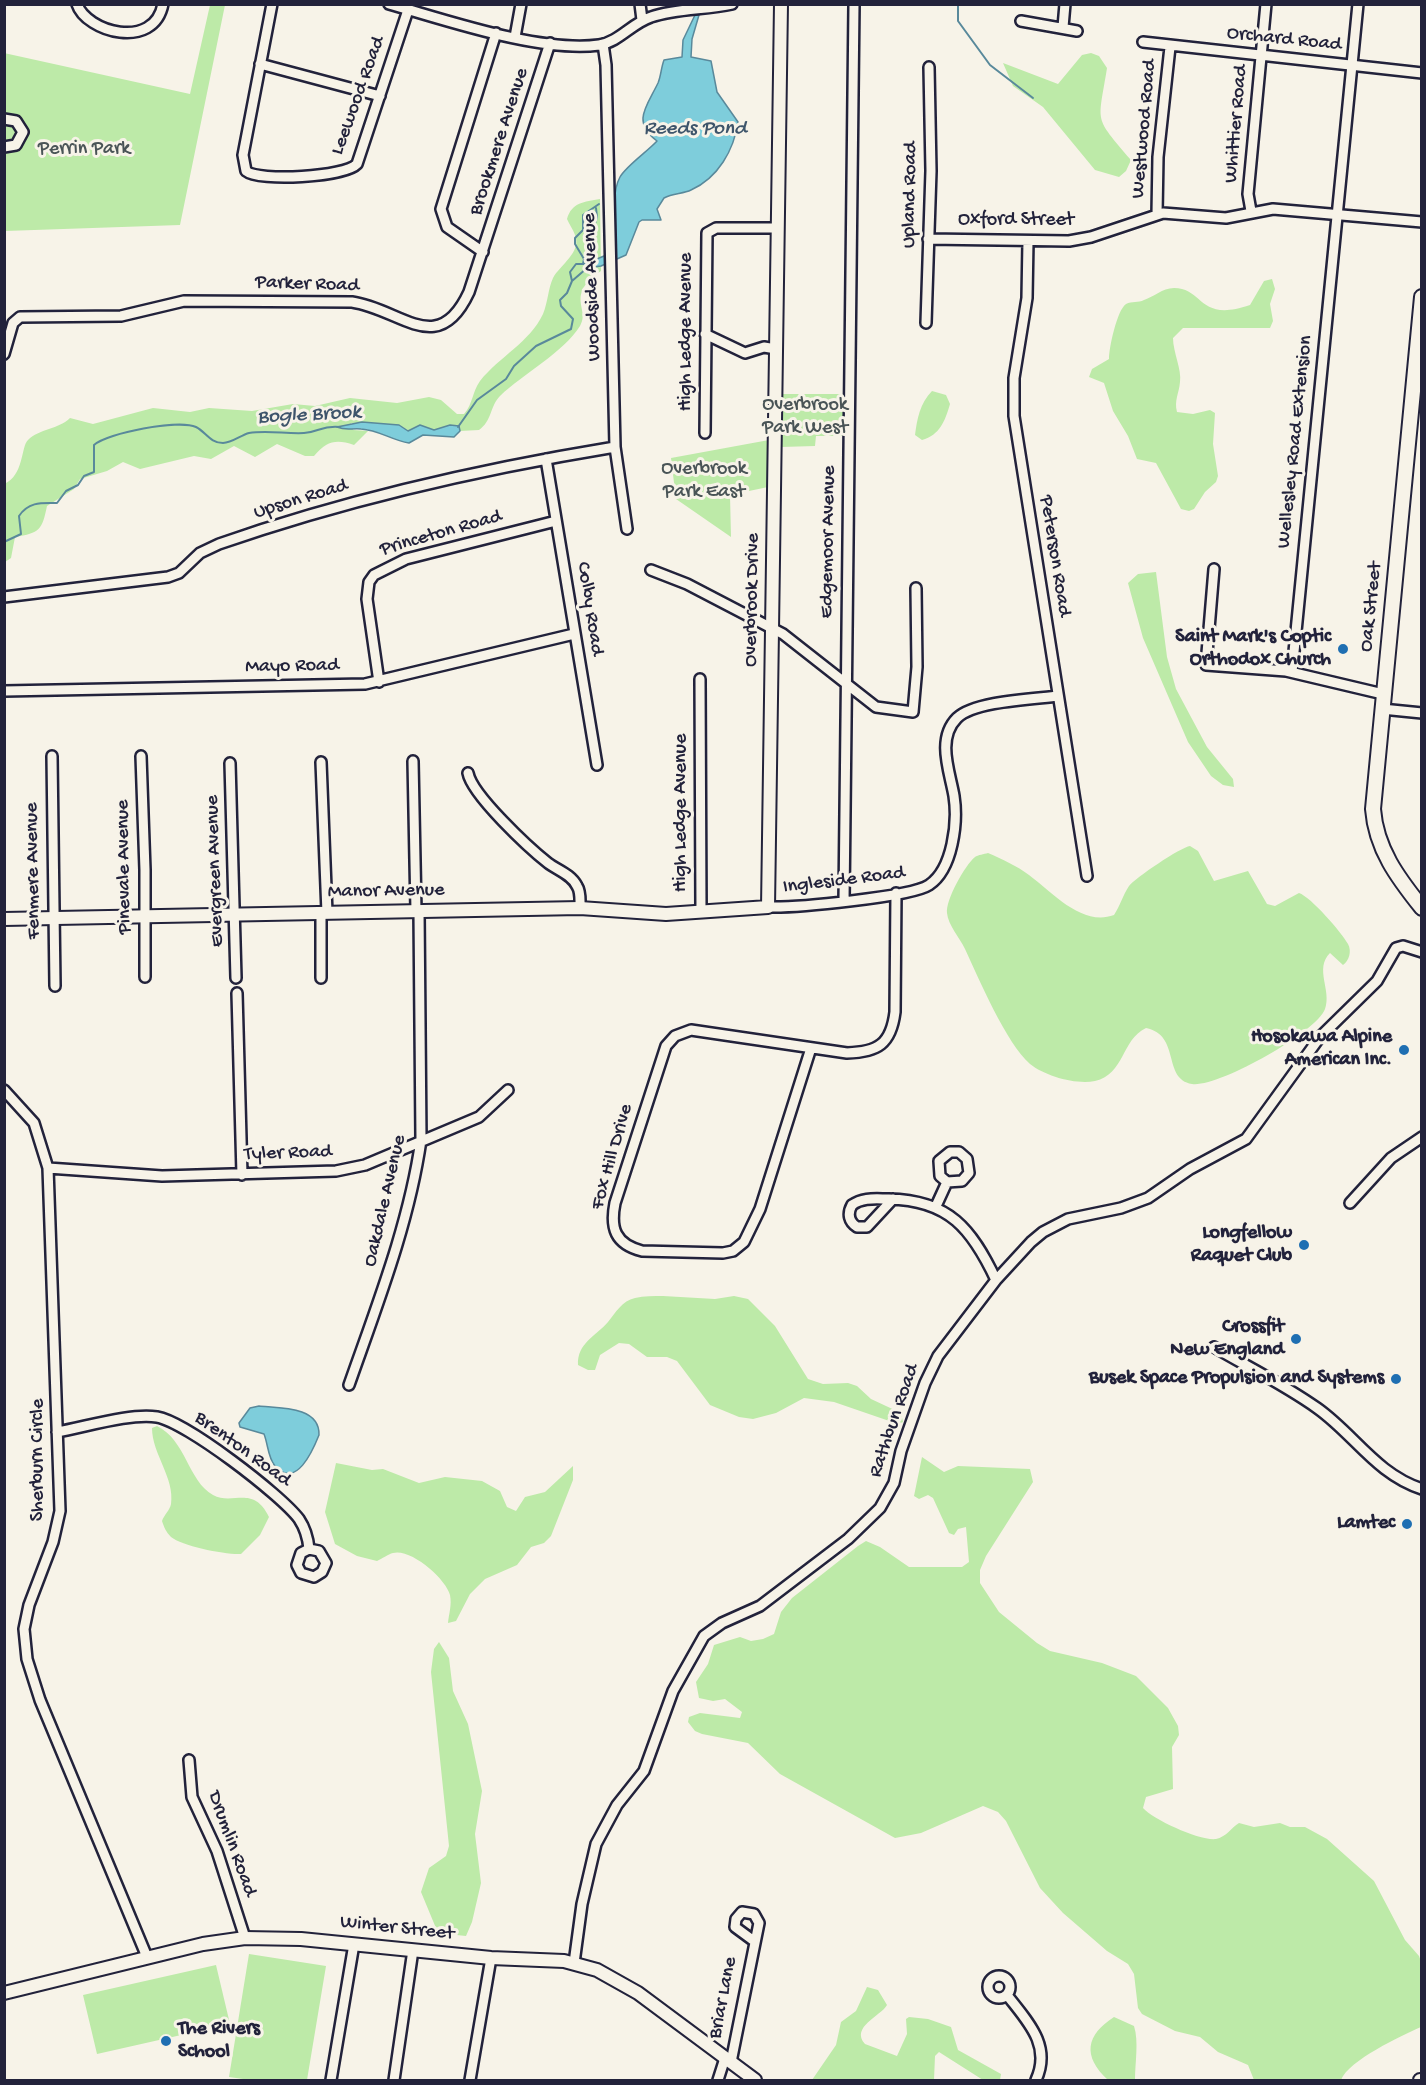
<!DOCTYPE html>
<html>
<head>
<meta charset="utf-8">
<style>
	body { margin:0 }
	#map { position:relative; width:1426px; height:2085px; overflow:hidden; background:#f7f3e8; font-family:"Gochi Hand",sans-serif }
	canvas { display:block }
	.frame { position:absolute; inset:0; border:6px solid #22223b; pointer-events:none }
</style>
</head>
<body>
<div id="map">
<canvas width="1426" height="2085"></canvas>
<div class="frame"></div>
</div>
<script>
const g = document.querySelector('canvas').getContext('2d');
g.lineJoin = 'round';
function paint(path, color) { g.fillStyle = color; g.fill(path, 'evenodd'); }
function stroke(path, color, width, dash) { g.strokeStyle = color; g.lineWidth = width; g.lineCap = dash ? 'butt' : 'round'; g.setLineDash(dash || []); g.stroke(path); }
function label(font, color, halo, rows, align = 'center') {
  g.font = font + ' "Gochi Hand",sans-serif'; g.lineWidth = 6; g.setLineDash([]); g.textBaseline = 'middle'; g.strokeStyle = halo; g.fillStyle = color; for (const [text, x, y, turn = 0] of rows) {
    g.save(); g.translate(x, y); g.rotate((+turn || 0) * Math.PI / 180); g.textAlign = isNaN(turn) ? turn : align; if (halo) g.strokeText(text, 0, 0); g.fillText(text, 0, 0); g.restore();
  }
}
const green = new Path2D(`
	M210,5H225L180,225L5,231L4,53L190,94Z
	M1091,53L1099,56L1107,68C1098,125 1093,115 1131,160L1126,171L1119,177L1095,170L1043,107L1013,86L1003,63L1058,84L1082,55Z
	M600,199L601,271C564,296 591,309 580,326C564,352 523,374 500,396C490,406 492,421 479,430L460,431L459,426C449,424 446,429 436,430C426,431 422,423 408,431L399,425L351,423L353,430L368,431L354,445C336,439 327,441 314,456H305L277,444L255,457L234,446L211,459L194,456L140,469L123,462L107,471L80,479L74,489L47,506C42,530 40,533 15,537L11,558L5,562L4,484C24,476 21,446 28,440C39,429 59,429 70,418L93,424L153,408L190,412L209,408L252,411L293,404L315,406L350,398L397,403L429,397L441,400L457,414H464C473,404 472,392 480,381C499,357 530,342 543,314C548,302 548,289 553,278C560,265 582,252 575,235C573,229 569,224 567,219C572,202 584,202 600,199Z
	M1272,279L1275,289L1270,304L1273,321L1270,328H1183L1173,338C1173,352 1182,370 1180,382C1179,394 1174,400 1177,412L1193,414L1210,410L1215,413L1213,444L1218,476L1216,482L1205,492L1194,509L1189,511L1181,509L1156,463L1137,459L1128,436L1113,411L1104,383L1089,377L1092,369L1109,359C1109,348 1117,310 1126,304C1132,301 1138,303 1144,300C1154,297 1162,288 1174,288C1204,288 1198,323 1250,305L1264,281Z
	M932,391L946,395L950,404C945,421 940,435 922,440L915,435C917,419 920,403 932,391Z
	M782,394H846L844,436H816L815,446L781,447Z
	M769,440L768,487L730,495L731,537L676,499L671,458Z
	M1156,572L1167,657L1176,689L1207,747L1233,779L1234,787L1223,785L1211,776L1188,742L1143,638L1128,583L1138,574Z
	M1190,846L1198,851L1214,881L1248,871L1267,904L1275,906L1299,893C1311,897 1342,933 1348,944C1352,951 1349,961 1343,965L1330,953C1314,969 1332,990 1325,1009C1316,1033 1217,1088 1192,1084C1162,1079 1181,1035 1146,1028C1121,1040 1125,1074 1095,1081C1076,1085 1045,1076 1030,1064C1006,1043 979,979 965,949C960,938 948,925 947,913C945,901 965,865 975,857C978,855 984,854 988,853C1002,859 1017,866 1029,875C1052,892 1082,927 1114,915C1120,906 1123,895 1129,886C1135,878 1181,847 1190,846Z
	M663,1296L715,1299L734,1296L748,1299L775,1326L808,1379L823,1384L848,1383L857,1386L871,1399L901,1413L903,1422L898,1424L834,1402L804,1398L776,1413L753,1419L739,1417L710,1405L677,1361L667,1357H647L629,1344L619,1343L600,1355L595,1370H588L578,1365C577,1343 596,1336 608,1322C616,1312 622,1301 635,1298C644,1296 654,1296 663,1296Z
	M157,1426C186,1440 188,1481 213,1495C233,1506 253,1484 269,1517L260,1535L241,1554C226,1555 182,1546 171,1537C166,1532 164,1527 162,1521C164,1515 170,1510 171,1504C175,1478 152,1454 152,1428Z
	M922,1457L944,1472L958,1466L1030,1469L1033,1482L986,1556L980,1570V1583L999,1612L1037,1643L1050,1651L1102,1663L1136,1676L1168,1708L1178,1726L1179,1735L1172,1747L1173,1789L1146,1797L1143,1808C1154,1820 1200,1841 1216,1839C1226,1837 1231,1828 1239,1823L1254,1827L1280,1823L1290,1827H1305L1327,1839L1374,1881L1405,1940L1419,1956L1422,1964L1421,2027C1401,2036 1349,2060 1341,2080H1254L1248,2065L1218,2052L1200,2037L1175,2031L1142,2014L1138,2008L1134,1974L1128,1964L1107,1951L1063,1913L1040,1888L1006,1821L998,1812L983,1806L921,1833L895,1838L780,1774L748,1743L702,1734L695,1731L688,1722L689,1717L700,1713L740,1718L742,1712L725,1699L713,1701L699,1698L696,1682L708,1664L714,1645L740,1637L751,1641L763,1639L774,1634L781,1612L792,1598L858,1546L866,1541L880,1547L909,1567H962L969,1562L966,1527L958,1529L954,1535L949,1533L933,1498L928,1495L919,1499L914,1496Z
	M336,1463L372,1470L383,1469L419,1483L445,1477L482,1481L500,1491L507,1507L516,1511L525,1497L545,1492L573,1466V1480L551,1536L544,1543L531,1547L517,1565L485,1579L470,1594L456,1621L448,1623C449,1613 452,1605 450,1595C446,1579 411,1548 393,1553C388,1554 382,1559 377,1561L357,1556L335,1544L325,1512Z
	M439,1642L449,1658L453,1691L468,1724L482,1791L475,1834L481,1883L472,1922L466,1936L438,1933L421,1892L429,1868L446,1856L449,1846L431,1672L434,1649Z
	M249,1954L326,1966L307,2080H250L229,2077Z
	M216,1965L230,2024L97,2054L83,1995Z
	M867,1987L878,1990L887,2005C881,2016 850,2027 865,2044L897,2056L907,2034L906,2019L909,2017L928,2019L951,2027L958,2050L1001,2074L1000,2080H983L939,2052L935,2056L934,2080H812L836,2045L841,2022L856,2011Z
	M1114,2017L1134,2026C1139,2041 1135,2063 1135,2080H1108C1082,2056 1086,2035 1114,2017Z`);
const water = new Path2D(`
	M695,15H699L692,39L691,57L711,61L717,92L738,122C734,150 718,178 691,190C683,194 673,193 664,198L657,209L661,220H642L639,222L626,255L601,266L587,268L592,261L616,251C616,230 610,195 620,177C626,166 648,151 657,141C631,122 647,106 658,83C661,76 661,68 664,60L682,57L683,40Z
	M362,422L399,425L408,431L420,425L434,430L450,425L459,426L460,431L454,437L423,435L409,443C391,440 379,430 361,429C352,428 346,431 337,427Z
	M259,1406C279,1408 320,1406 319,1435C313,1450 296,1490 275,1466C268,1458 268,1444 264,1434L240,1427L239,1423L250,1408Z`);
const stream = new Path2D(`
	M958,4V21L990,65L1033,98
	M584,259L591,251L590,240L597,217L596,208
	M583,264L584,259L575,244V238L583,230V215L599,204
	M572,281L570,272L576,264H590
	M458,427L477,400L506,379L514,366L536,346L571,329L573,319L561,306L560,300L567,293L572,281L587,268
	M4,542L21,534L19,516C29,501 43,503 57,503L66,491L78,485L84,476L94,472V445C107,433 179,419 196,427C206,432 210,443 223,443C232,443 241,435 249,433C267,430 286,434 304,433C319,432 322,425 340,427`);
const minor = new Path2D(`
	M77,4C86,32 154,51 163,4
	M272,4L243,155L246,171C259,182 345,177 357,164L408,10
	M389,4C446,20 541,53 599,45C619,42 632,23 651,17C677,8 706,10 732,4
	M640,4L642,20
	M1021,21L1077,31
	M1063,27L1065,4
	M515,37L521,4
	M1143,42L1422,73
	M603,44L606,65L615,447L627,529
	M260,64L380,96
	M4,119L16,121L23,132L16,145L4,147
	M1251,211L1248,194L1266,4
	M1157,214L1158,157L1170,47
	M928,239L1069,241L1091,237L1163,213L1226,218L1273,209L1422,222
	M1028,241L1027,298L1014,378V416L1087,876
	M483,252L447,227L441,209L496,33
	M926,323L931,171L929,67
	M705,334L745,353L764,347L776,349
	M4,354L13,323L20,317L121,316L184,301L352,302C401,309 438,359 469,292L550,43
	M705,433L707,233L716,228H778
	M546,459L597,765
	M1214,569L1206,665L1286,671L1383,694
	M651,570L687,584L783,634L876,707L913,712L917,667L916,588
	M4,597L168,577L179,573L200,553L219,544C348,499 481,469 615,447
	M1292,672L1358,4
	M700,679L701,911
	M379,682L367,599L369,582L374,575L406,559L556,521
	M4,691L365,684L574,634
	M1382,709L1422,713
	M52,756L55,986
	M141,756L145,870V977
	M413,761L416,911
	M321,762L327,913
	M230,763L236,978
	M468,773C472,795 529,848 548,863C557,870 571,874 577,886C581,892 580,901 580,908
	M844,901L854,4
	M768,907C794,908 911,897 929,885C953,869 958,822 954,796C950,772 936,739 957,718C974,701 1034,699 1058,696
	M321,913V978
	M237,993L242,1175
	M811,1048L760,1209L744,1242L733,1251L723,1253L642,1251C615,1244 610,1228 615,1203L666,1046L675,1036L691,1030L847,1053C878,1052 891,1044 895,1012L896,893
	M4,1090L34,1123L48,1168L60,1511L53,1542L29,1605L24,1629L27,1659L40,1700L147,1957
	M48,1168L162,1176L336,1171L365,1165L479,1117L508,1090
	M893,1199L867,1227H857C849,1222 847,1214 852,1205C863,1197 876,1199 889,1199C949,1200 972,1229 996,1280
	M1350,1203L1391,1158L1422,1137
	M936,1206L947,1182L962,1181L969,1173L967,1159L959,1152H950L939,1161L940,1176L947,1182
	M1214,1347C1248,1367 1285,1385 1317,1408C1354,1434 1376,1474 1422,1489
	M349,1385C377,1305 409,1224 421,1140L419,911
	M57,1432C86,1427 129,1413 157,1417C186,1422 280,1494 299,1519C305,1528 308,1538 309,1549L301,1553L297,1565L301,1573L314,1577L322,1572L326,1563L319,1551L309,1549
	M189,1760L192,1797L217,1851L245,1938
	M574,1963L582,1904L596,1844L617,1805L644,1771L673,1691L704,1636L722,1623L760,1606L848,1539L880,1508L894,1483L901,1451L925,1383L938,1356L996,1280L1031,1242L1043,1232L1068,1219L1121,1208L1148,1198L1190,1169L1246,1139L1320,1037L1377,981L1396,948L1403,946L1422,952
	M988 1987a11 11 0 1 1 22 0a11 11 0 1 1-22 0Z
	M1007,1995C1027,2021 1052,2045 1036,2080
	M731,2062L759,1923L754,1914L742,1912L736,1919L735,1927L754,1941
	M331,2080L354,1944
	M394,2080L413,1950
	M470,2080L491,1958
	M718,2080L725,2058`);
const tertiary = new Path2D(`
	M4,919L580,908L666,914L768,907L781,4
	M4,1993L203,1944L245,1938L301,1939L491,1958L564,1961L597,1970L638,1993L755,2080
	M1420,2080H1422`);
const secondary = new Path2D(`
	M1422,297L1373,809C1376,849 1398,878 1422,908`);
const markers = [
	[1343,649,6,"#1f6fb2"],
	[1404,1050,6,"#1f6fb2"],
	[1304,1245,6,"#1f6fb2"],
	[1296,1339,6,"#1f6fb2"],
	[1396,1379,6,"#1f6fb2"],
	[1407,1524,6,"#1f6fb2"],
	[166,2041,6,"#1f6fb2"]
];
const streetNames = [
	["Orchard Road",1284,40,6],
	["Leewood Road",359,96,-70],
	["Whittier Road",1237,124,-85],
	["Westwood Road",1145,129,-85],
	["Brookmere Avenue",500,142,-72],
	["Upland Road",911,195,-89],
	["Oxford Street",1016,221],
	["Parker Road",307,285,2],
	["Woodside Avenue",593,287,-92],
	["High Ledge Avenue",687,332,-90],
	["Wellesley Road Extension",1296,442,-84],
	["Upson Road",301,500,-17],
	["Princeton Road",441,534,-16],
	["Edgemoor Avenue",829,542,-89],
	["Peterson Road",1054,556,81],
	["Overbrook Drive",753,600,-89],
	["Oak Street",1372,607,-84],
	["Colby Road",589,609,81],
	["Mayo Road",292,667,-1],
	["High Ledge Avenue",682,813,-90],
	["Pinevale Avenue",125,867,-91],
	["Fenmere Avenue",34,871,-91],
	["Evergreen Avenue",216,871,-92],
	["Ingleside Road",844,881,-7],
	["Manor Avenue",386,892,-1],
	["Tyler Road",288,1154,-2],
	["Fox Hill Drive",613,1157,-74],
	["Oakdale Avenue",386,1201,-77],
	["Rathbun Road",895,1421,-71],
	["Brenton Road",242,1450,36],
	["Sherburn Circle",39,1460,-90],
	["Drumlin Road",231,1844,70],
	["Winter Street",397,1929,6],
	["Briar Lane",724,1998,-79]
];
const parkNames = [
	["Perrin Park",84,150],
	["Overbrook",805,406],
	["Park West",805,429],
	["Overbrook",704,470],
	["Park East",704,493]
];
const poiNames = [
	["Saint Mark's Coptic",1331,638],
	["Orthodox Church",1331,661],
	["Hosokawa Alpine",1392,1038],
	["American Inc.",1392,1061],
	["Longfellow",1292,1234],
	["Raquet Club",1292,1257],
	["Crossfit",1284,1328],
	["New England",1284,1351],
	["Busek Space Propulsion and Systems",1384,1379],
	["Lamtec",1395,1524],
	["The Rivers",178,2030,"left"],
	["School",178,2053,"left"]
];
const waterNames = [
	["Reeds Pond",695,130],
	["Bogle Brook",309,416,-3]
];
paint(green, '#bdeaa8');
paint(water, '#7ecddb');
stroke(water, '#59899b', 1.5);
stroke(stream, '#59899b', 2);
stroke(minor, '#22223b', 14);
stroke(tertiary, '#22223b', 16);
stroke(secondary, '#22223b', 18);
stroke(minor, '#f7f3e8', 9);
stroke(tertiary, '#f7f3e8', 12);
stroke(secondary, '#f7f3e8', 14);
for (const [x, y, r, color] of markers) { const dot = new Path2D(); dot.arc(x, y, r, 0, 2 * Math.PI); g.fillStyle = color; g.fill(dot); stroke(dot, '#f7f3e8', 2); }
label('20px', '#22223b', '#f7f3e8', streetNames);
label('20px', '#495456', '#f7f3e8', parkNames);
label('bold 20px', '#22223b', '#f7f3e8', poiNames, 'right');
label('italic 21px', '#3e556b', '#f7f3e8', waterNames);
</script>
</body>
</html>
